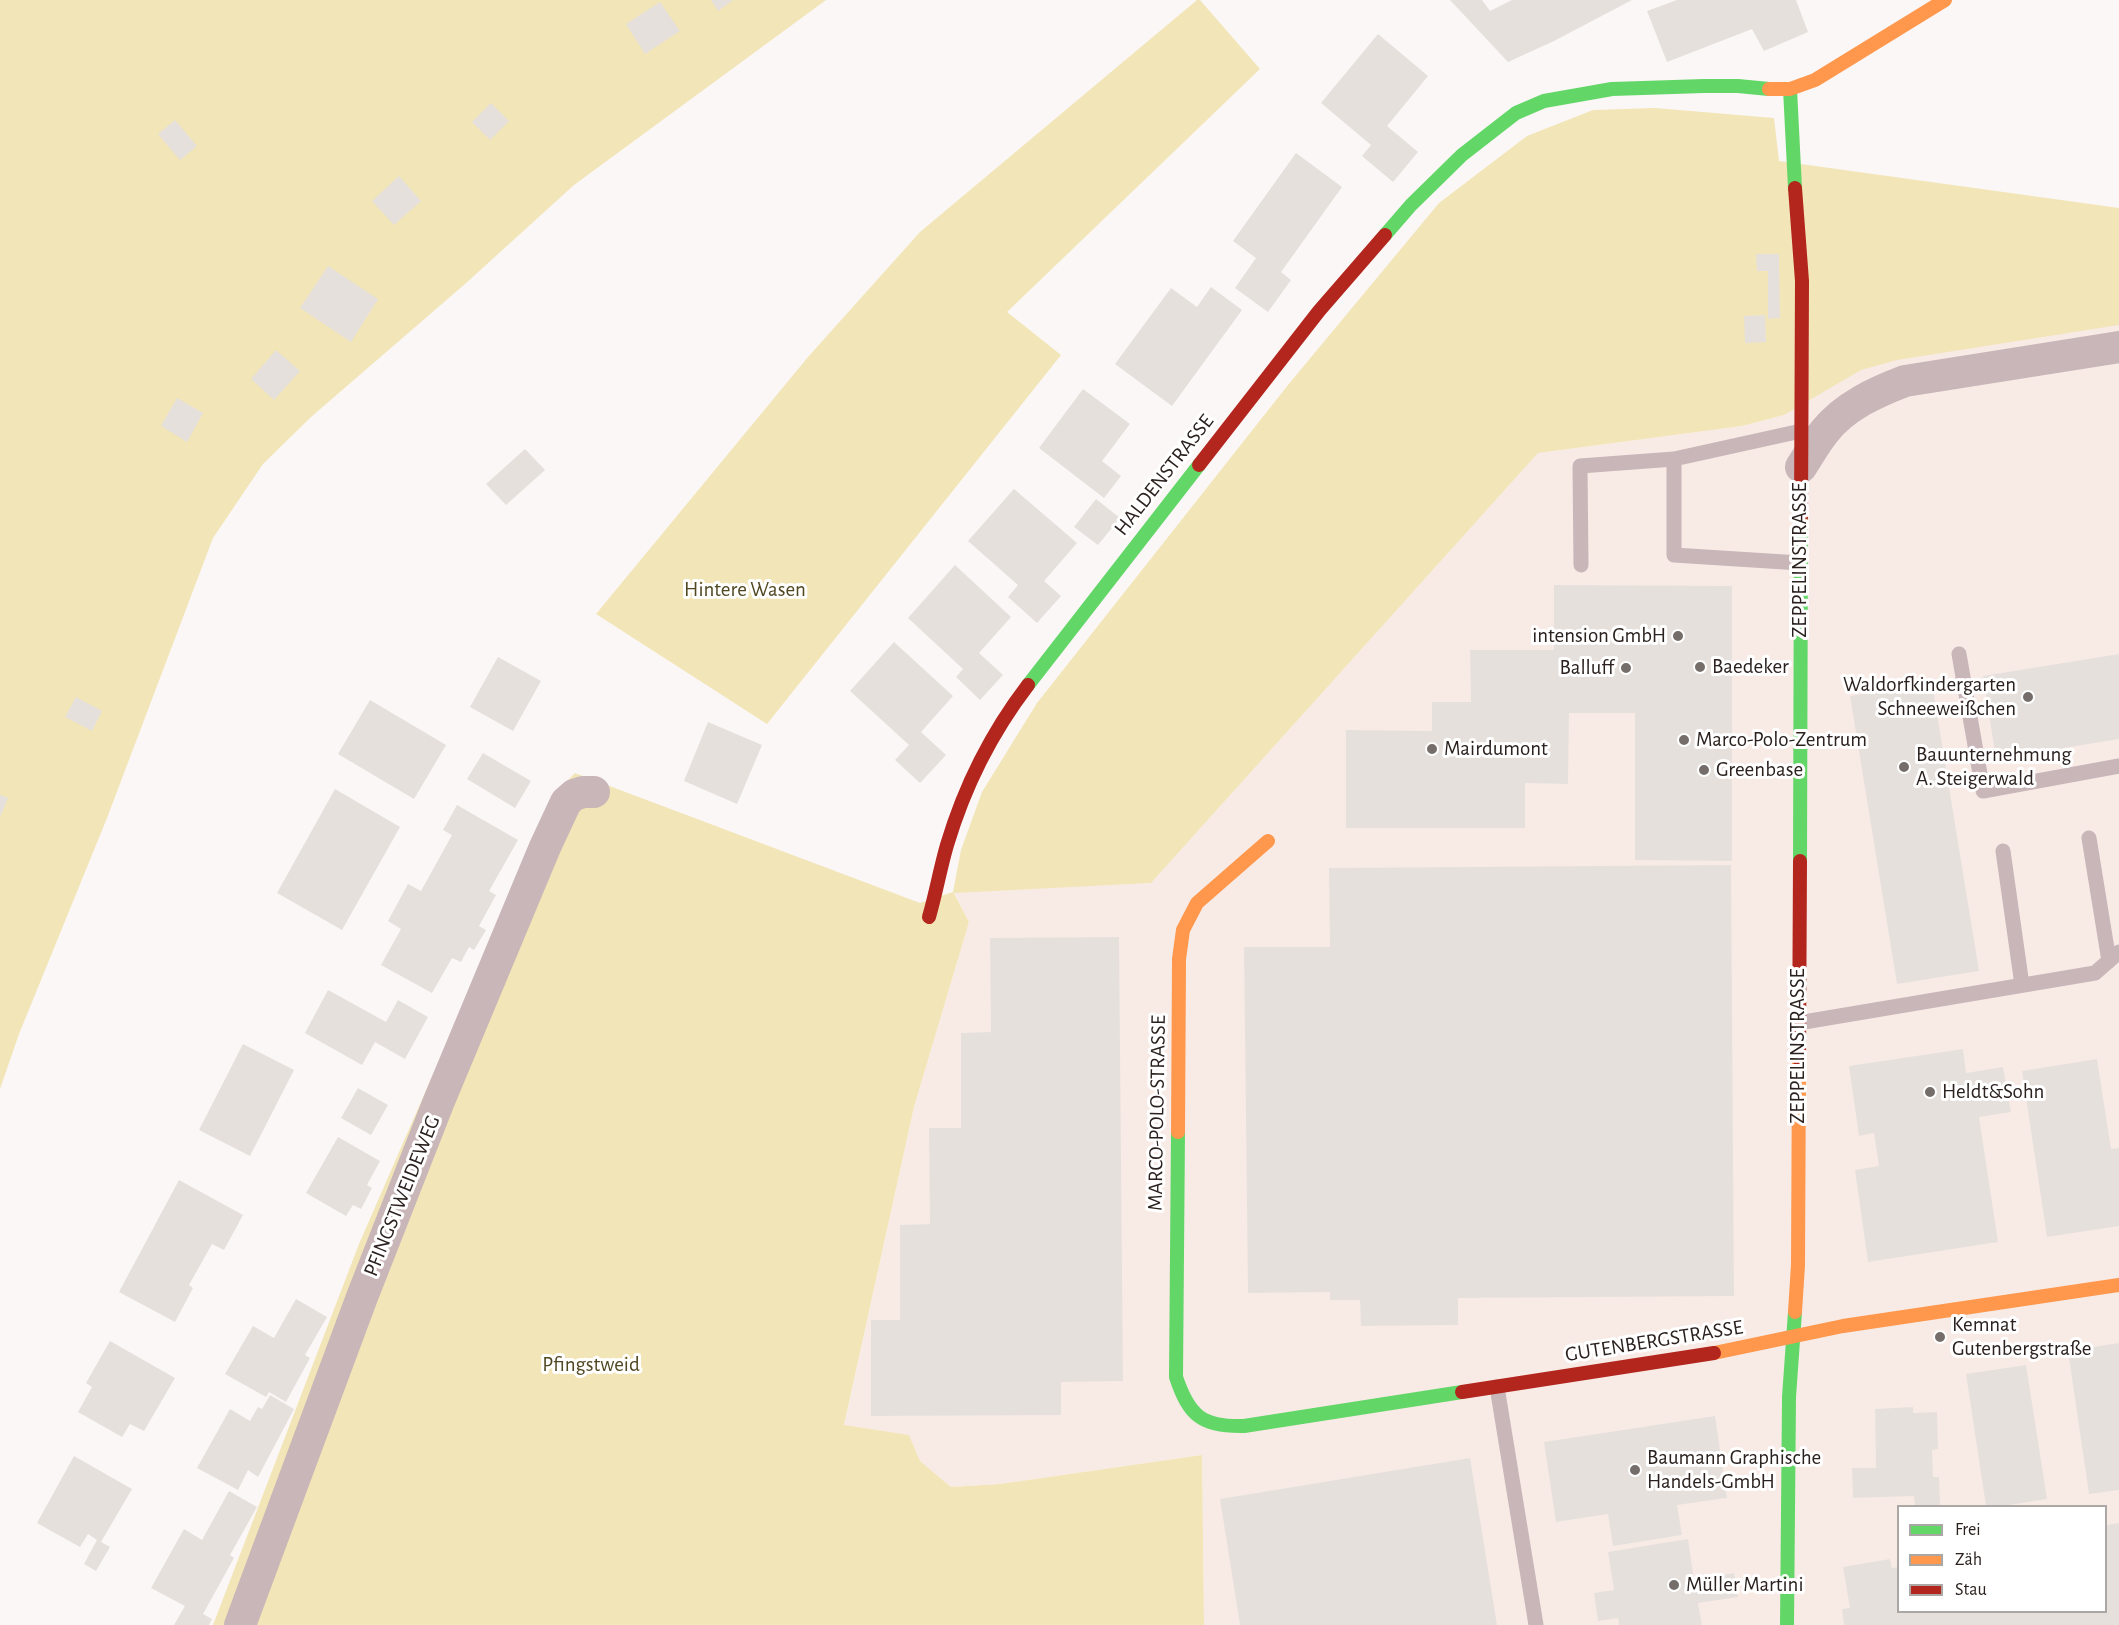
<!DOCTYPE html>
<html>
<head>
<meta charset="utf-8">
<style>
	body { margin:0 }
	#map { position:relative; width:2119px; height:1625px; overflow:hidden; background:#fbf7f6; font-family:"Alegreya Sans",sans-serif }
	canvas { display:block }
	.legend { position:absolute; left:1897px; top:1505px; width:210px; height:108px; box-sizing:border-box; background:#fff; border:2px solid #aaa7a5; margin:0; padding:8px 10px; list-style:none; font-size:18px; color:#2b221f }
	.legend li { display:flex; align-items:center; gap:12px; height:30px }
	.legend b { width:30px; border:2px solid #aaa7a5 }
</style>
</head>
<body>
<div id="map">
<canvas width="2119" height="1625"></canvas>
<ul class="legend">
<li><b style="height:8px;background:#63d668"></b>Frei</li>
<li><b style="height:8px;background:#ff974d"></b>Zäh</li>
<li><b style="height:8px;background:#b3261e"></b>Stau</li>
</ul>
</div>
<script>
const g = document.querySelector('canvas').getContext('2d');
g.lineJoin = 'round';
function paint(path, color) { g.fillStyle = color; g.fill(path, 'evenodd'); }
function stroke(path, color, width, dash) { g.strokeStyle = color; g.lineWidth = width; g.lineCap = dash ? 'butt' : 'round'; g.setLineDash(dash || []); g.stroke(path); }
function label(font, color, halo, rows, align = 'center') {
  g.font = font + ' "Alegreya Sans",sans-serif'; g.lineWidth = 6; g.setLineDash([]); g.textBaseline = 'middle'; g.strokeStyle = halo; g.fillStyle = color; for (const [text, x, y, turn = 0] of rows) {
    g.save(); g.translate(x, y); g.rotate((+turn || 0) * Math.PI / 180); g.textAlign = isNaN(turn) ? turn : align; if (halo) g.strokeText(text, 0, 0); g.fillText(text, 0, 0); g.restore();
  }
}
const built = new Path2D(`
	M2119,208V1625H1204L1202,1455L1000,1484L951,1487L920,1461L909,1435L844,1426L914,1107L969,922L954,892L1151,883L1538,453L1742,426L1784,415ZM1898,1506H2106V1612H1898Z`);
const green = new Path2D(`
	M0,0H826L574,185L465,284L311,417L263,464L213,538L107,818L19,1034L0,1089Z
	M1197,0H1200L1260,69L1007,312L1061,355L767,724L596,614L808,357L920,232Z
	M1655,108L1774,118L1779,161L2119,208V325L1897,360L1861,370L1784,415L1742,426L1538,453L1151,883L954,893L969,922L914,1107L844,1425L909,1435L920,1461L951,1487L1000,1484L1202,1455L1204,1625H213L359,1244L556,792L575,773L920,903L953,892L961,850L982,792L1037,703L1288,385L1439,203L1527,136L1593,110Z`);
const building = new Path2D(`
	M711,0H733L718,11Z
	M1450,0H1482L1490,11L1512,0H1632L1554,41L1508,62Z
	M1677,0H1796L1808,32L1764,51L1752,29L1667,62L1647,11Z
	M660,2L680,31L645,54L626,24Z
	M1378,34L1428,76L1387,126L1418,152L1393,182L1362,156L1371,145L1321,103Z
	M491,103L509,121L490,140L472,122Z
	M175,120L197,146L180,160L158,134Z
	M1296,153L1342,187L1281,272L1291,280L1268,312L1235,288L1256,258L1233,241Z
	M399,176L421,201L394,225L372,201Z
	M1756,254H1779L1780,318L1768,319V271H1757Z
	M328,266L378,299L351,342L300,308Z
	M1211,287L1242,310L1172,406L1115,364L1171,288L1197,307Z
	M1765,315L1766,342L1745,343L1744,316Z
	M276,350L300,371L274,400L251,379Z
	M1083,389L1130,424L1102,461L1121,476L1104,498L1039,448Z
	M177,398L203,413L187,442L161,426Z
	M525,449L545,470L506,505L486,484Z
	M1014,489L1077,543L1044,581L1061,596L1037,623L1008,597L1018,585L968,541Z
	M1096,499L1120,518L1098,545L1074,527Z
	M955,565L1011,617L979,653L1003,675L980,700L956,677L963,669L908,618Z
	M1554,585L1732,586V861L1635,860V713H1569L1568,784L1525,783V828H1346V730L1432,731V702H1471L1470,650H1554Z
	M894,642L953,696L921,732L946,755L920,783L895,760L909,745L850,691Z
	M2119,654V739L1996,759L1983,676Z
	M498,657L541,681L513,731L470,707Z
	M1932,683L1979,971L1897,984L1850,696Z
	M76,697L102,711L92,731L65,717Z
	M370,700L446,745L414,799L338,754Z
	M708,722L762,745L737,804L684,781Z
	M483,753L531,781L515,808L467,779Z
	M335,789L400,827L342,930L277,893Z
	M0,795L8,798L0,817Z
	M457,805L518,840L489,891L496,895L479,926L486,930L474,950L469,947L461,962L452,958L432,993L381,965L401,929L388,921L408,884L421,891L452,835L443,830Z
	M1731,865L1734,1296L1458,1298V1325L1361,1326L1360,1300H1330V1292L1248,1293L1244,947H1330L1329,868Z
	M1119,937L1123,1381L1061,1382V1415L871,1416V1320H900V1225L930,1224L929,1128H961V1033L991,1032L990,938Z
	M328,990L386,1022L398,1000L428,1017L405,1059L375,1042L362,1065L305,1033Z
	M243,1044L294,1070L250,1156L199,1130Z
	M1963,1049L1966,1073L2003,1067L2011,1112L1979,1117L1998,1242L1868,1262L1855,1170L1879,1166L1874,1133L1859,1136L1849,1066Z
	M2097,1059L2111,1149L2119,1148V1226L2047,1237L2022,1071Z
	M358,1088L388,1105L371,1135L341,1118Z
	M338,1137L380,1161L367,1185L372,1188L361,1209L353,1205L346,1216L306,1193Z
	M179,1180L243,1215L224,1250L212,1244L189,1285L193,1288L175,1322L119,1292Z
	M296,1299L327,1317L305,1355L310,1358L286,1402L269,1392L266,1397L225,1374L253,1326L274,1338Z
	M110,1341L175,1378L144,1431L130,1424L122,1437L78,1412L92,1387L86,1383Z
	M2119,1343V1490L2089,1494L2068,1351Z
	M2026,1365L2047,1499L2003,1506H1986L1966,1374Z
	M270,1395L294,1409L258,1477L248,1470L238,1490L197,1468L230,1409L250,1421L258,1407L262,1409Z
	M1913,1407V1413L1937,1412L1938,1449L1932,1450L1933,1477H1939L1940,1506H1915L1914,1496L1853,1498L1852,1468H1876L1875,1409Z
	M1715,1416L1727,1498L1677,1505L1682,1535L1613,1546L1608,1514L1556,1522L1544,1442Z
	M74,1456L132,1489L101,1542L110,1547L96,1571L84,1564L97,1540L88,1534L80,1547L37,1523Z
	M1470,1458L1497,1625H1240L1220,1499Z
	M229,1491L257,1507L230,1555L234,1558L203,1614L212,1619L209,1625H174L185,1606L151,1588L184,1529L202,1540Z
	M2119,1523V1625H1844L1842,1609L1850,1608L1843,1567L1890,1559L1892,1568L1898,1567V1612H2106V1525Z
	M1688,1539L1694,1580L1734,1573L1738,1597L1698,1603L1702,1625H1619L1618,1618L1598,1621L1594,1593L1614,1590L1608,1552Z`);
const lane = new Path2D(`
	M1800,563L1674,555V459L1801,431
	M1581,565L1580,466L1674,459
	M1959,654L1983,791L2119,766
	M2089,838L2109,961
	M2003,851L2022,985
	M1798,1023L2095,973L2119,952
	M1497,1387L1536,1625`);
const street = new Path2D(`
	M1801,467C1809,455 1816,442 1825,431C1845,406 1876,392 1905,381L2119,347
	M240,1625L362,1297L439,1101L545,847L566,802L574,795L583,792H594`);
const fast = new Path2D(`
	M1790,89L1795,188
	M1385,235L1411,205L1462,155L1516,113L1544,101L1612,89L1704,86H1738L1769,89
	M1028,685L1199,465
	M1800,861L1801,517
	M1178,1132L1176,1377C1189,1416 1202,1427 1244,1426L1462,1392
	M1787,1625L1789,1397L1795,1312`);
const slow = new Path2D(`
	M1769,89H1790L1815,80L1945,0
	M1178,1132L1179,959L1183,930L1197,903L1268,841
	M1795,1312L1798,1265L1799,1059
	M1714,1353L1843,1326L2119,1285`);
const jam = new Path2D(`
	M1795,188L1802,281L1801,517
	M1199,465L1319,311L1385,235
	M929,917C936,893 940,869 947,845C964,788 992,732 1028,685
	M1799,1059L1800,861
	M1462,1392L1714,1353`);
const markers = [
	[1678,636,6,"#746d6a"],
	[1700,667,6,"#746d6a"],
	[1626,668,6,"#746d6a"],
	[2028,697,6,"#746d6a"],
	[1684,740,6,"#746d6a"],
	[1432,749,6,"#746d6a"],
	[1904,767,6,"#746d6a"],
	[1704,770,6,"#746d6a"],
	[1930,1092,6,"#746d6a"],
	[1940,1337,6,"#746d6a"],
	[1635,1470,6,"#746d6a"],
	[1674,1585,6,"#746d6a"]
];
const streetNames = [
	["HALDENSTRASSE",1164,475,-52],
	["ZEPPELINSTRASSE",1800,560,-90],
	["ZEPPELINSTRASSE",1798,1046,-90],
	["MARCO-POLO-STRASSE",1157,1113,-89],
	["PFINGSTWEIDEWEG",402,1196,-68],
	["GUTENBERGSTRASSE",1654,1341,-9]
];
const parkNames = [
	["Hintere Wasen",745,590],
	["Pfingstweid",591,1365]
];
const poiNames = [
	["intension GmbH",1666,636,"right"],
	["Baedeker",1712,667],
	["Balluff",1614,668,"right"],
	["Waldorfkindergarten",2016,685,"right"],
	["Schneeweißchen",2016,709,"right"],
	["Marco-Polo-Zentrum",1696,740],
	["Mairdumont",1444,749],
	["Bauunternehmung",1916,755],
	["A. Steigerwald",1916,779],
	["Greenbase",1716,770],
	["Heldt&Sohn",1942,1092],
	["Kemnat",1952,1325],
	["Gutenbergstraße",1952,1349],
	["Baumann Graphische",1647,1458],
	["Handels-GmbH",1647,1482],
	["Müller Martini",1686,1585]
];
paint(built, '#f8ebe6');
paint(green, '#f2e5b7');
paint(building, '#e6e0dc');
stroke(lane, '#c9b6b8', 15);
stroke(street, '#c9b6b8', 32);
stroke(fast, '#63d668', 14);
stroke(slow, '#ff974d', 14);
stroke(jam, '#b3261e', 14);
for (const [x, y, r, color] of markers) { const dot = new Path2D(); dot.arc(x, y, r, 0, 2 * Math.PI); g.fillStyle = color; g.fill(dot); stroke(dot, '#fff', 2); }
label('21px', '#2b221f', '#fff', streetNames);
label('21px', '#514822', '#fff', parkNames);
label('21px', '#2b221f', '#fff', poiNames, 'left');
</script>
</body>
</html>
